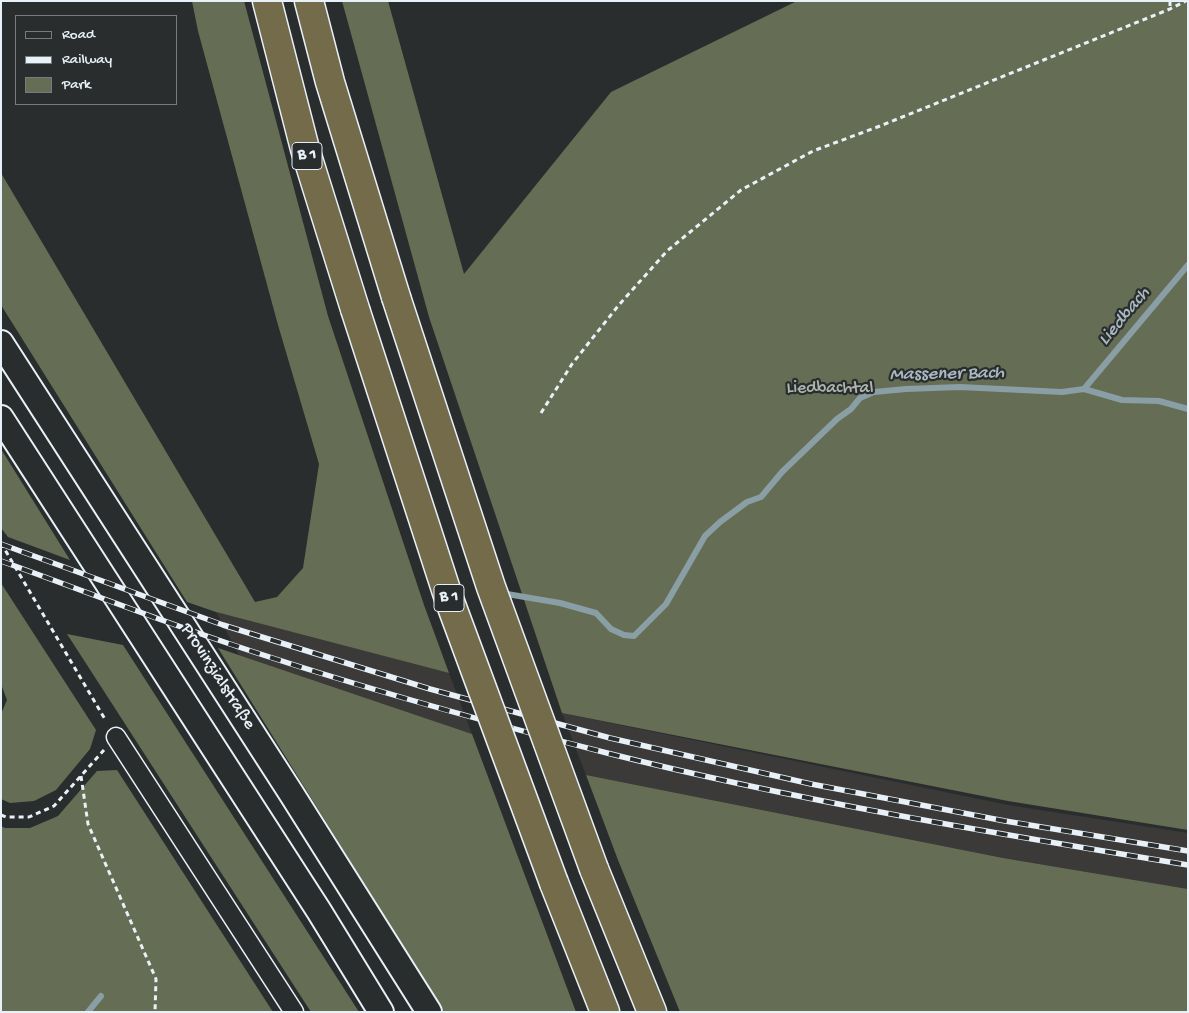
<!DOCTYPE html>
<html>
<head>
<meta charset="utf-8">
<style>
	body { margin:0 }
	#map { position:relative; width:1189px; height:1013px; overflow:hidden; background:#2a2d2e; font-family:"Gochi Hand",sans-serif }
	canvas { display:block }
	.frame { position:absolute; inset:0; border:2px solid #e8f1f8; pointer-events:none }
	.legend { position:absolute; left:15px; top:15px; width:162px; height:90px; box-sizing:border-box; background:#2a2d2e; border:1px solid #767b7f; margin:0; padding:6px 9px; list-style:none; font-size:15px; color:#e8f1f8 }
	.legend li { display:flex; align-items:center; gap:10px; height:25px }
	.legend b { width:25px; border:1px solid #767b7f }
</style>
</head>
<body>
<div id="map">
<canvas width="1189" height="1013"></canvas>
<div class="frame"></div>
<ul class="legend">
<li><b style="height:6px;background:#2a2d2e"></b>Road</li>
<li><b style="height:6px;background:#e8f1f8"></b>Railway</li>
<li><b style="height:14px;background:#656e54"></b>Park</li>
</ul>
</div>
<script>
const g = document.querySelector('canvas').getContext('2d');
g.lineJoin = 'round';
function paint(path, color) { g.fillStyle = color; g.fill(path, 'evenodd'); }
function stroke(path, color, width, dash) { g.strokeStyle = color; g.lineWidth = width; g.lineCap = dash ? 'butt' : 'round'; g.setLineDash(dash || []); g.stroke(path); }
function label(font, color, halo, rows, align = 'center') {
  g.font = font + ' "Gochi Hand",sans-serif'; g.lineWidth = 4.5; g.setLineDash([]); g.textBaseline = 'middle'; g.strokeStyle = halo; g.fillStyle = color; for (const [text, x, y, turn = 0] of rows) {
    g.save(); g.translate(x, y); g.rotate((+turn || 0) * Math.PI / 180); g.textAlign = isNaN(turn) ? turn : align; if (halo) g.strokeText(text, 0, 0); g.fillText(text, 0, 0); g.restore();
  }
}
const built = new Path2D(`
	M216,612L449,673L472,734L239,655Z
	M562,713L1008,805L1188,833V889L1003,858L586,775Z`);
const green = new Path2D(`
	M192,1H244L328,316L424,605L449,673L216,612L187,602L1,305V173L255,602L277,597L303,568L319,464L278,325L198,31Z
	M342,1H388L464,274L611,92L797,1H1188V830L1008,801L562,713L429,317Z
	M1,449L70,560L8,537L1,528Z
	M1,583L96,730L90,749L56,790L34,801L10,803L1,799V714L7,700L1,684Z
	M67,634L123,645L359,1012H311Z
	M218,648L472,734L576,1012H444Z
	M117,770L273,1012H1V826L5,828H30L58,816L97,771Z
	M586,775L1003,858L1188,889V1012H680L618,860Z`);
const stream = new Path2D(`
	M1084,389L1188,265
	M507,594L560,603L596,613L611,629L624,635L634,636L666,604L705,536L720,522L747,502L761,497L782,472L837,419L851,409L860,398L874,392L906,389L960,387L1062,392L1084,389L1122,400L1159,401L1188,409
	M88,1012L101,996`);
const path = new Path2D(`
	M1170,1V9
	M541,413L572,364L618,306L667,251L741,190L813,151L880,126L1170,9L1186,1
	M1,543L106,721
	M81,776L88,824L156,979L155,1012
	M1,815L6,817H29L54,806L104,750`);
const street = new Path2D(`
	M116,737L294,1012`);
const secondary = new Path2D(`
	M1,343L291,793L429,1012
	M1,418L319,911L381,1012`);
const highway = new Path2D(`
	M267,1L305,149L355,309
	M309,1L330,82L396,297
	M594,869L652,1012
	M554,883L605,1012`);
const rail = new Path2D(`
	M1,544L223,625L430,689L610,738L811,784L1005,821L1188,851
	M1,561C79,589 155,619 233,645C355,686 482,721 607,753C798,801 993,833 1188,865`);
const highwayBridge = new Path2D(`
	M396,297L491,587L594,869
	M355,309L449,599L554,883`);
const shields = [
	[307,156,30],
	[449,598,30]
];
const shieldNames = [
	["B 1",307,156],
	["B 1",449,598]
];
const parkNames = [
	["Liedbachtal",830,389]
];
const streetNames = [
	["Provinzialstraße",217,677,57]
];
const waterNames = [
	["Liedbach",1125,317,-50],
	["Massener Bach",947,375,-1]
];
paint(built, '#3c3a38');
paint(green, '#656e54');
stroke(stream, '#899ea5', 6);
stroke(street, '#e8f1f8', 21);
stroke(secondary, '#e8f1f8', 28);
stroke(highway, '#e8f1f8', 31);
stroke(path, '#e8f1f8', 3, [5, 4]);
stroke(street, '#2a2d2e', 18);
stroke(secondary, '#2a2d2e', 24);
stroke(highway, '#746b4b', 28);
stroke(rail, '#e8f1f8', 5.5);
stroke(rail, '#2a2d2e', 4, [11]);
stroke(highwayBridge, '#e8f1f8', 31, []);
stroke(highwayBridge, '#746b4b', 28);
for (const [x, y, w] of shields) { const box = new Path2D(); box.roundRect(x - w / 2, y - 13.5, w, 27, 4); g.fillStyle = '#2a2d2e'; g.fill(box); stroke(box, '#e8f1f8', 1); }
label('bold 16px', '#e8f1f8', null, shieldNames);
label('18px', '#adb6ae', '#2a2d2e', parkNames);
label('18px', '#e8f1f8', '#2a2d2e', streetNames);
label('italic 19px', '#a9b9c1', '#2a2d2e', waterNames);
</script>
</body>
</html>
